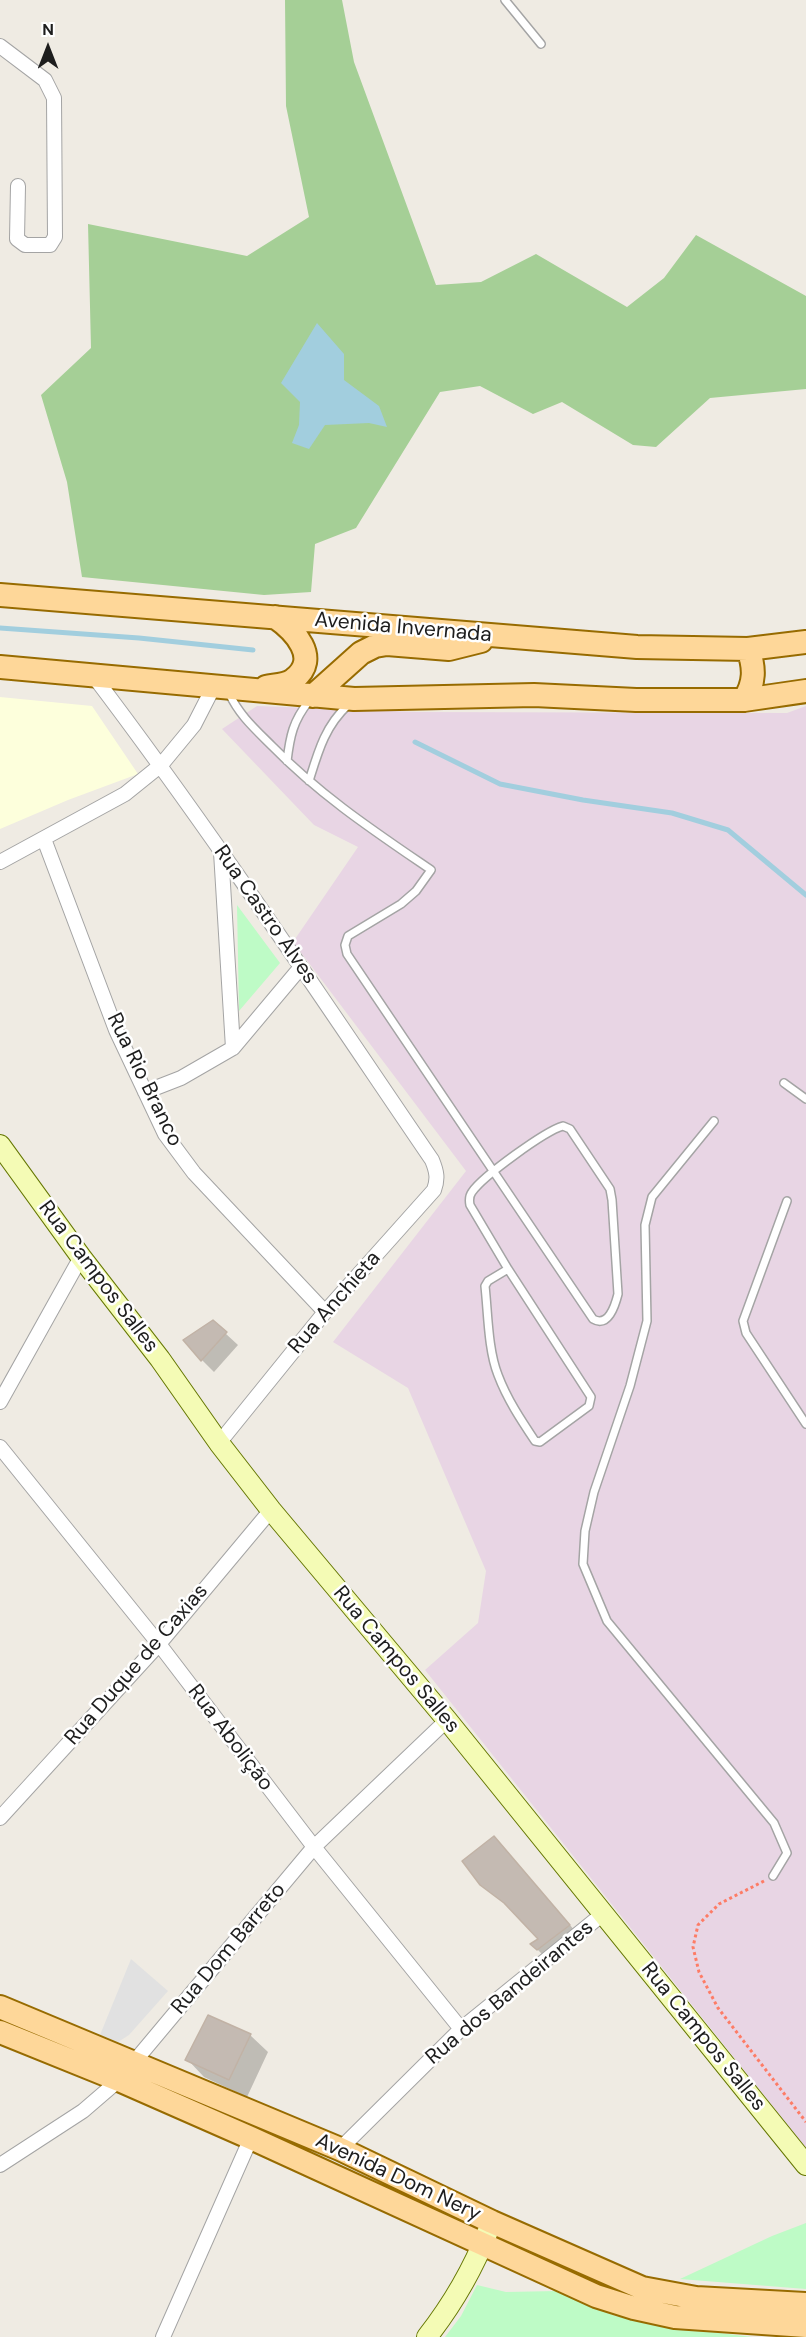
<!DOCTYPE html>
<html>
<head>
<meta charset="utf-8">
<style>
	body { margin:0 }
	#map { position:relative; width:806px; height:2337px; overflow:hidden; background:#efebe3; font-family:"DM Sans",sans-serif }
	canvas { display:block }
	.north { position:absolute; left:18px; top:18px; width:60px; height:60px; -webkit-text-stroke:4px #fff; paint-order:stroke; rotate:0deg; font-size:16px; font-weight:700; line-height:24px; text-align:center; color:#1d1d1d }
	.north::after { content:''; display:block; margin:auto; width:21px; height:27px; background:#1d1d1d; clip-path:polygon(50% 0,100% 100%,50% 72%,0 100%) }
</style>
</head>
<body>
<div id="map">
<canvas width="806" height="2337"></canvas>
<div class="north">N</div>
</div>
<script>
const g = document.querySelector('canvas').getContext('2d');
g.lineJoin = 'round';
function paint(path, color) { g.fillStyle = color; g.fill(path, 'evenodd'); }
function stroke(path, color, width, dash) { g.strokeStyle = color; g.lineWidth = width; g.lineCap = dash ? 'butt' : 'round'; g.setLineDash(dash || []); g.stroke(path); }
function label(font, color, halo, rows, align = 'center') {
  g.font = font + ' "DM Sans",sans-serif'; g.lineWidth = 5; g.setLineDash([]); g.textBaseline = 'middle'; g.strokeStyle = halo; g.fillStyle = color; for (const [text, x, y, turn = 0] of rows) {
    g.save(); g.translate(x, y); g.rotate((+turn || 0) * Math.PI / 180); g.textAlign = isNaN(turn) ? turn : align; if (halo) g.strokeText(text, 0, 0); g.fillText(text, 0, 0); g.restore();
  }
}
const industrial = new Path2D(`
	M257,706L417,712L787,713L806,706V2148L425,1670L478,1623L486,1571L408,1388L333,1342L466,1171L293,942L358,847L314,825L222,729Z`);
const education = new Path2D(`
	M0,697L92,706L138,774L68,800L0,829Z`);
const forest = new Path2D(`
	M285,0H342L354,62L436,285L481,282L536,254L627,307L664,278L696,235L806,296V389L710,398L656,447L633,445L562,402L533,414L480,386L440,392L356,528L315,544L311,592L264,595L82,577L67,482L41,395L91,348L88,224L247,256L309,217L286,106Z`);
const park = new Path2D(`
	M237,905L280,963L239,1011Z
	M806,2223V2289L680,2279L772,2236Z
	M477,2285L506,2292L558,2291L615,2316L682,2328L752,2337H445L461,2316Z`);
const parking = new Path2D(`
	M131,1959L168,1991L129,2035L118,2042L100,2035Z`);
const water = new Path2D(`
	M317,323L344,354V380L379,406L387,427L369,423L325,425L309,449L292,443L299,425L300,402L281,383Z`);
const shadow = new Path2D(`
	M213,1322L238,1345L214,1372L202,1360Z
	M494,1838L506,1850L581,1938L544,1956L532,1944L540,1939L515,1912L481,1884Z
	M250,2035L268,2052L247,2097L204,2077L187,2059Z`);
const stream = new Path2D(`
	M0,628L139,638L253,650
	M415,742L500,784L583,800L672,813L728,830L806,895`);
const building = new Path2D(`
	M213,1320L227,1332L201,1361L183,1340Z
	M494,1836L570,1925L537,1950L530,1944L538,1939L504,1903L480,1885L462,1861Z
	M208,2015L251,2034L229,2080L185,2060Z`);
const path = new Path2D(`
	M764,1881L719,1904L698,1925L693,1947L699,1972L718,2008L806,2122`);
const lane = new Path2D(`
	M505,0L541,44
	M229,693C239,715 255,729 272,746C321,796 374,831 431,870L416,891L401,904L348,936L345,945L347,954L593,1319C608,1328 615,1306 618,1294L612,1200L610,1189L570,1129L563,1126C545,1131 483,1176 472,1192C469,1196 469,1200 470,1205L508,1269L591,1397L589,1406L540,1442L535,1441C521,1420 507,1399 498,1375C488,1350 488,1313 485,1286L488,1281L508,1269
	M287,761C290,736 293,721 309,701
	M309,781C318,752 325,726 348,705
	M784,1083L806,1099
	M714,1121L652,1197L645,1225L647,1321L630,1386L594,1492L585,1531L583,1564L607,1621L774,1823L787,1853L773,1876
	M787,1201L743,1321L746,1333L806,1424`);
const street = new Path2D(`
	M0,46L45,80L54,98L55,237L50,245H25L17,239L18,186
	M92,674C212,832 321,997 432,1160C437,1172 438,1179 434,1190L325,1312L219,1443
	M44,839L116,1030L165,1134L194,1173L325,1312
	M221,852L233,1048
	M0,862L125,794L161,765L194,725L214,686
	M145,1092L181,1078L233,1048L301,967
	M0,1402L81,1257
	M0,1447L159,1644L314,1847L461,2029
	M0,1818L159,1644L271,1510
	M340,2149L461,2029L604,1913
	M0,2165L83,2111L119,2080L314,1847L447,1720
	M163,2337L251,2138`);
const secondary = new Path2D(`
	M0,1145L81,1257L160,1359L219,1443L271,1510L447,1720L806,2165
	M427,2337C452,2305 473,2269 488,2231`);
const primary = new Path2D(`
	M0,595L637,647L748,649L806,642
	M0,667L354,699L534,695L636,700H744L806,691
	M266,687C275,685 287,685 294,679C321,658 294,630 275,617
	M313,696L361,653L375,646L387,644L449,649L481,641
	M744,700C755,683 755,668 748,649
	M0,2007L340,2149L492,2222L642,2288L696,2298L806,2304
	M0,2032L119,2080L251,2138L596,2296L634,2308L675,2317L806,2326`);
const streetNames = [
	["Avenida Invernada",403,628,5],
	["Rua Castro Alves",265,915,55],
	["Rua Rio Branco",144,1080,64],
	["Rua Campos Salles",98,1277,53],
	["Rua Anchieta",335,1303,-49],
	["Rua Campos Salles",396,1660,50],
	["Rua Duque de Caxias",137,1665,-49],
	["Rua Abolição",230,1738,53],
	["Rua Dom Barreto",229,1949,-50],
	["Rua dos Bandeirantes",510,1993,-40],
	["Rua Campos Salles",703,2037,51],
	["Avenida Dom Nery",398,2178,25]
];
paint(industrial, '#e8d5e4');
paint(education, '#fdffdc');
paint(forest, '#a5cf96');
paint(park, '#befbc6');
paint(parking, '#e1e1e1');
paint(water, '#a2cede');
paint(shadow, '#0003');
stroke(stream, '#a2cede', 5);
paint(building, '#c4bab2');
stroke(building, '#c1b2a5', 1.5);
stroke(lane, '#a4a4a4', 10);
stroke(street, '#a4a4a4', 16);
stroke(secondary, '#657702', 22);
stroke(primary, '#976b00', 26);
stroke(path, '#fd7c66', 3, [3, 3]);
stroke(lane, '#fff', 7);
stroke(street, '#fff', 14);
stroke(secondary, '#f4fbb5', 20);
stroke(primary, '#fed799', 22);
label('21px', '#1d1d1d', '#fff', streetNames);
</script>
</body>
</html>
